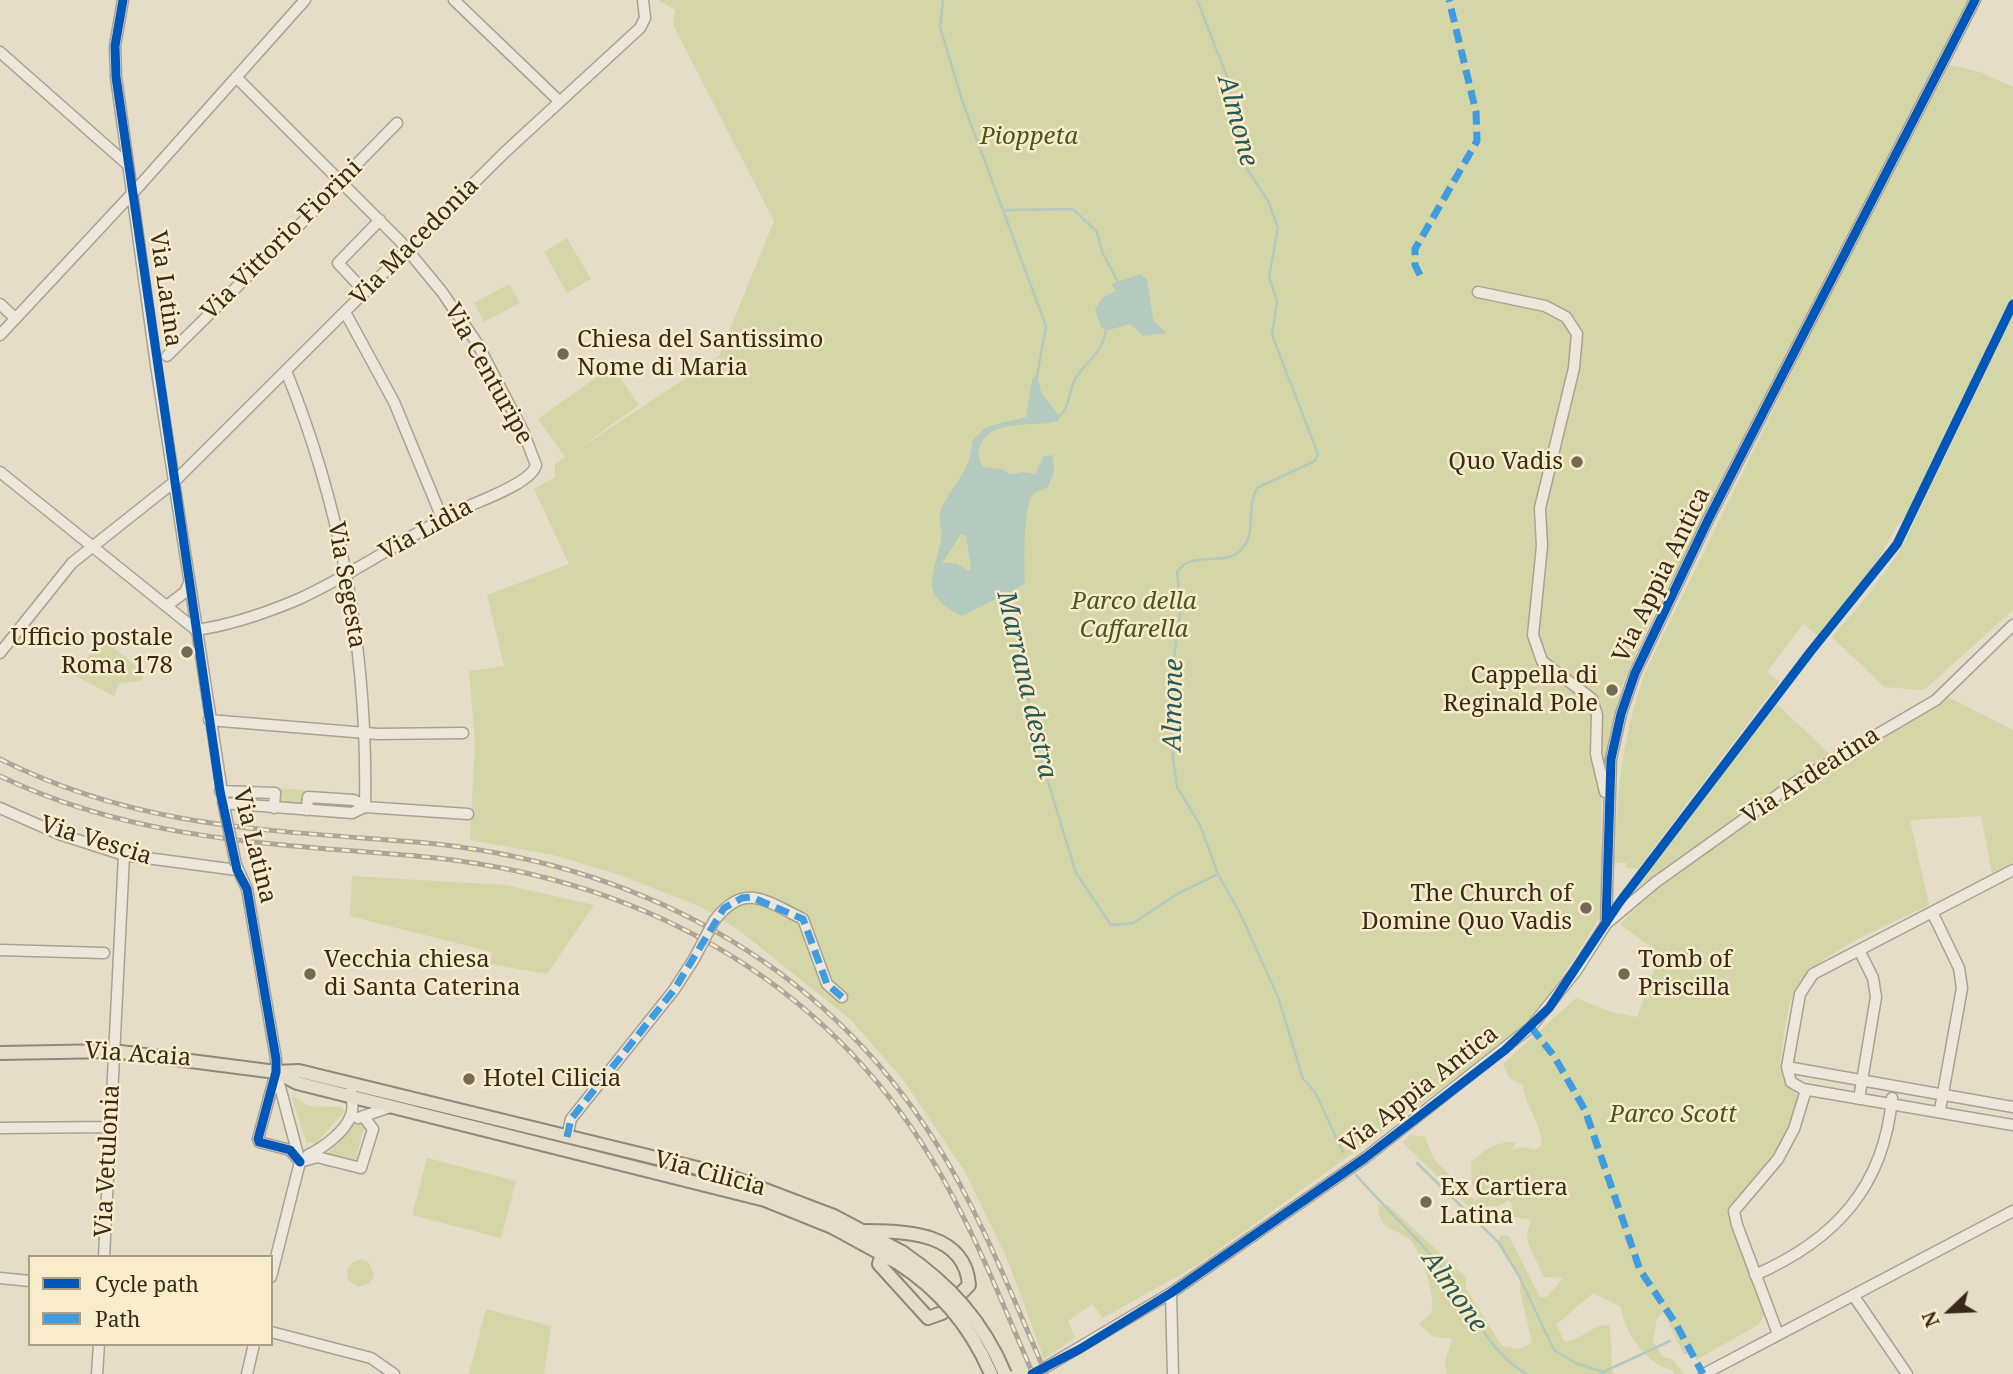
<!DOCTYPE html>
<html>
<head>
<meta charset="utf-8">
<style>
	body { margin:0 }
	#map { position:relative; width:2013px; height:1374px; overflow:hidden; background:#e5ddc8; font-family:"Noto Serif",serif }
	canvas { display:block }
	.legend { position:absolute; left:28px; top:1255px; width:245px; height:91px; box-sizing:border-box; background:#f9eccb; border:2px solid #ac9e84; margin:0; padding:9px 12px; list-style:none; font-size:21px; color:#38291a }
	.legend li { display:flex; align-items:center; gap:14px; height:35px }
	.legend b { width:35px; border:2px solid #ac9e84 }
	.north { position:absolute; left:1915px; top:1276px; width:70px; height:70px; -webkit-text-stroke:5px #f9eccb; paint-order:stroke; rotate:247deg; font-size:19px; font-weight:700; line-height:28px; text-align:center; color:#38291a }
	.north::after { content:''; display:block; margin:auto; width:24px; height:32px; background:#38291a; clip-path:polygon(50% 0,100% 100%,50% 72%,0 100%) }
</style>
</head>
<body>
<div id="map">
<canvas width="2013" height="1374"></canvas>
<ul class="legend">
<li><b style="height:9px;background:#0057b8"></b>Cycle path</li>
<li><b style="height:9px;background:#3e9cdf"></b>Path</li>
</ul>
<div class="north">N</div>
</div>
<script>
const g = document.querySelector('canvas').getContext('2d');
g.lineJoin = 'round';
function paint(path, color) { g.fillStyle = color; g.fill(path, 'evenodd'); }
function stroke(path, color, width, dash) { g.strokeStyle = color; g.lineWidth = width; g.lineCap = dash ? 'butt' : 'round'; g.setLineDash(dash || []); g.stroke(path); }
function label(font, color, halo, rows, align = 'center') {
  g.font = font + ' "Noto Serif",serif'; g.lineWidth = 5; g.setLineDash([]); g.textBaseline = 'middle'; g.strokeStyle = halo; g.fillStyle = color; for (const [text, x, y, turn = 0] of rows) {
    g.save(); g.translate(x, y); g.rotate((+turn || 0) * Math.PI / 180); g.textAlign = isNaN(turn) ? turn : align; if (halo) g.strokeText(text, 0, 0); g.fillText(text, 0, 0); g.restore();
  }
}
const green = new Path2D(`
	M658,0H1973L1654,614L1622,686L1606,758L1601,803L1602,891L1599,918L1569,967L1528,1023L1501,1046L1199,1264L1103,1318L1092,1304L1068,1321L1075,1338L1044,1359L1008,1261L965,1172L904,1081L851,1020L740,931L701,907L617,874L553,855L470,840L475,742L469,671L504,666L487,595L569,564L534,489L555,477V464L565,457L538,419L612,366L639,405L574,452L719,356L774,221L673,25L675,10Z
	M1950,65L1983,73L2013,87V295L1907,516L1897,526L1875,566L1818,636L1803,624L1767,672L1779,682L1638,869L1626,868L1627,863H1615C1616,793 1622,738 1645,672L1862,229Z
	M567,238L591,279L567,293L544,252Z
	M509,284L520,303L484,322L474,303Z
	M2013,314V610L1924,690L1884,687L1832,637L1868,595L1901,549Z
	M104,640L142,671L143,680L119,684L114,696L75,676L89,655Z
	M1950,698L2013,730V862L1992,873L1981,816L1910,820L1929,905C1895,922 1809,956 1795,990C1785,1011 1784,1040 1780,1063L1800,1100C1795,1120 1786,1143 1773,1160C1759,1178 1735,1193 1730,1215L1766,1313L1758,1325L1696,1360L1692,1352L1684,1355L1663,1312L1657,1319L1653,1340L1663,1357L1672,1359L1684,1374H1674L1672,1370C1647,1366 1623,1330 1621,1307L1593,1293L1556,1325L1565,1342C1582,1340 1592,1324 1609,1325C1613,1343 1610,1357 1613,1374H1447L1445,1361L1452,1339L1432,1336L1419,1324C1423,1321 1429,1316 1431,1312C1438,1301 1420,1249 1410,1240C1395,1226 1380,1233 1378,1206L1388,1205L1466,1277V1289L1502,1346L1519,1349L1532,1343L1520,1291V1277L1498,1244L1500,1235L1509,1236L1540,1297H1547L1563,1278L1543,1277C1537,1255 1519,1243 1532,1220L1505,1215L1513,1206L1509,1200L1499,1206L1469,1207L1403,1143L1411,1135L1425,1137L1434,1159L1475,1201L1484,1195L1472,1185L1471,1163C1485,1148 1495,1142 1516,1142L1512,1150L1523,1147L1535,1150L1542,1145C1541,1122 1525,1106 1523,1085L1509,1078L1503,1064L1576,998L1611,1012L1637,1017L1660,954L1620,924C1717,828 1836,769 1950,698Z
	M1772,704L1778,705L1832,756L1707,839L1637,893L1634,890Z
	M277,788L306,790L305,807L277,804Z
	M352,876L506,885L594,905L547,974L490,964L492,952L350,916Z
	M295,1097L308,1106L341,1107L345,1111L316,1143H307L292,1098Z
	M363,1120L369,1131L363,1130L357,1156L362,1158V1161L347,1160V1157L326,1155L354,1124Z
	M427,1158L516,1181L501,1238L412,1215Z
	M361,1259L369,1263L374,1275L370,1283L358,1287L348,1280L347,1270L353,1262Z
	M486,1309L551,1326L544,1374H469Z`);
const water = new Path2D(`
	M1140,274L1147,279L1153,319L1166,333L1143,336L1130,324L1109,330L1101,328L1095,309L1102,298L1116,291L1111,284Z
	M1037,373L1041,392L1059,416V421C1036,428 991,417 980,446C977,453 979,461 984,467L1001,469L1011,474L1023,472L1035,474L1044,456L1053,455L1054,472L1048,487C1043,490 1037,491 1033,495C1023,505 1024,566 1025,583L1013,591L1010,609L998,598L962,616C918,594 933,579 941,540C943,530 937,518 941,509C953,483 971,472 972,441L986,427L1026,417L1032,380ZM961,534L966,536L971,569L968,571L956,563H942Z`);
const stream = new Path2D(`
	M943,0L940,27L962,100L1046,326L1037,376
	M1197,0L1228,79L1245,166L1268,201L1278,228L1269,277L1277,301L1272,335L1318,454L1315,461L1257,488C1246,507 1257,534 1241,550C1224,568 1192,549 1177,572L1181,607L1172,672L1171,743L1177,787L1200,825L1218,874L1240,913L1278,997L1303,1079L1315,1092L1343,1152
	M1006,210L1073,209L1097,232L1103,254L1118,282
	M1059,416C1071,407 1068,389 1077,376C1089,359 1102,353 1106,330
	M1010,607L1016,622L1019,657L1041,759L1076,873L1111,925L1133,923L1179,893L1218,874
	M1417,1163L1499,1243L1519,1276L1554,1350L1576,1363L1603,1372
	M1356,1175C1384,1207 1417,1237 1444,1270C1474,1306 1483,1348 1526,1374
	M1599,1374L1670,1341`);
const minorTunnel = new Path2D(`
	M1032,1374L1048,1366`);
const minor = new Path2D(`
	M123,0L115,46L116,77L156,365L225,811
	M454,0L558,100
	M0,52L128,165
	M365,292L338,263L380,220
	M1478,292L1545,306L1566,317L1577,334L1574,368L1540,508L1542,546L1533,635L1542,661L1592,699L1597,715L1596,754L1605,792
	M0,304L15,318
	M345,312L394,402L442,518
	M0,335L141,184L305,0
	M167,356L343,182L346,175L397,123
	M286,371C343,511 368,656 365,807
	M0,472L196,630
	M168,605L185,592L189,583
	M196,630C232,625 266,613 299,599C358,572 410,533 469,506C485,499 532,482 536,465L523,431L477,343L442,292L400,241L236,77
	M0,653L72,563L174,482L504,153L640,28L645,18L643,0
	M209,720L378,734L463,733
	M220,791L275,793L274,808
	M223,803L352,813L365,807L468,814
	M0,808L59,834L124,855L237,870
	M307,810L308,797L354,800L365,807
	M236,865L247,889L276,1059V1072L258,1139L259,1142L290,1150L300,1162
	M1932,912L1959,968L1962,988L1940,1110
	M714,921C744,881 766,901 803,919L827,984L842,997
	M1606,924L1656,882L1796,782L1936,700L2013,625
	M0,950L104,953
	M1787,1067L1800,994L1813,974L2013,870
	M1859,1099L1876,997L1873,978L1859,950
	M2013,1107L1787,1067L1791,1082L1803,1089L2013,1125
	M358,1118L390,1107
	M0,1128L111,1127
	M567,1137L571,1119L674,990L694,959
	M308,1155C323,1148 346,1131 351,1115C354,1108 352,1099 351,1092
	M300,1162L317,1157L361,1168L373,1129L363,1116
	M104,1257L124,855
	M1755,1275C1835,1240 1884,1187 1892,1098
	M271,1277L300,1162L276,1072
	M0,1278L30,1281
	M1171,1293L1173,1374
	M1853,1295L1907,1374
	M271,1332L371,1358L394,1374
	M1778,1334L1737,1225L1734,1211L1778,1159L1794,1129L1806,1090
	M1048,1366L1171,1293L1365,1158L1531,1027L1576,971L1606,924L1611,759L1621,714L1635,673L1709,518L1975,0
	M97,1374L99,1344
	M247,1374L254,1344
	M1704,1374L2013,1211`);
const major = new Path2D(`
	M0,1053L113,1051L276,1072L299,1071L726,1175L834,1216L902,1252
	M276,1072L297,1083L765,1200L832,1227L898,1263
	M866,1231C907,1231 965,1233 969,1285L942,1313L928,1318L879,1264L882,1254`);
const rail = new Path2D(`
	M0,759C137,828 267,830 416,842C630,861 820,957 936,1143C981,1215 1012,1296 1046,1374
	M0,776C132,840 273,844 416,856C632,875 821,973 934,1163C974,1230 1002,1303 1033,1374`);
const minorBridge = new Path2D(`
	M225,811L236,865
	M694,959L714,921`);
const majorBridge = new Path2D(`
	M902,1252C949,1284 983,1321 1005,1374
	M898,1263C940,1290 971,1327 991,1374`);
const quiet = new Path2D(`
	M1420,275L1415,265V249L1477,141L1476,112L1449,0
	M1531,1027L1554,1056L1585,1110L1640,1270L1676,1324L1703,1374
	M567,1137L571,1119L674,990L724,908L742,898L751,897L803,919L827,984L842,997`);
const cycleway = new Path2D(`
	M123,0L115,46L116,77L220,791L237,870L247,889L276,1059V1072L258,1139L259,1142L290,1150L300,1162
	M1606,923L1611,759L1621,714L1635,673L1709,518L1975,0
	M1032,1374L1080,1349L1171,1293L1365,1158L1505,1050L1549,1008L1619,903L1811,651L1897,544L2013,304`);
const markers = [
	[563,354,7,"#756857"],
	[1577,462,7,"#756857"],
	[187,652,7,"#756857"],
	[1612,690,7,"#756857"],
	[1586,908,7,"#756857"],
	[310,974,7,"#756857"],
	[1624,974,7,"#756857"],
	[469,1079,7,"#756857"],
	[1426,1202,7,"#756857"]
];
const parkNames = [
	["Pioppeta",1029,137],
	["Parco della",1134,602],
	["Caffarella",1134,630],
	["Parco Scott",1673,1115]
];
const streetNames = [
	["Via Vittorio Fiorini",282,240,-45],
	["Via Macedonia",415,242,-45],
	["Via Latina",165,289,82],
	["Via Centuripe",488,374,61],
	["Via Lidia",426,530,-29],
	["Via Appia Antica",1662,575,-64],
	["Via Segesta",346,585,80],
	["Via Ardeatina",1811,776,-33],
	["Via Vescia",96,841,17],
	["Via Latina",254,846,76],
	["Via Acaia",138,1055,4],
	["Via Appia Antica",1420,1090,-38],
	["Via Vetulonia",108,1161,-87],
	["Via Cilicia",710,1174,15]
];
const poiNames = [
	["Chiesa del Santissimo",577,340],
	["Nome di Maria",577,368],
	["Quo Vadis",1563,462,"right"],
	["Ufficio postale",173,638,"right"],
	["Roma 178",173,666,"right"],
	["Cappella di",1598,676,"right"],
	["Reginald Pole",1598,704,"right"],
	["The Church of",1572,894,"right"],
	["Domine Quo Vadis",1572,922,"right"],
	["Vecchia chiesa",324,960],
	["di Santa Caterina",324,988],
	["Tomb of",1638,960],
	["Priscilla",1638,988],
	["Hotel Cilicia",483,1079],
	["Ex Cartiera",1440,1188],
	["Latina",1440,1216]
];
const waterNames = [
	["Almone",1237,121,75],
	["Marrana destra",1026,685,77],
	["Almone",1174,705,-89],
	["Almone",1454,1292,55]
];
paint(green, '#d5d6a8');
paint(water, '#b5cabe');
stroke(stream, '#b5cabe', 2.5);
stroke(minorTunnel, '#c2b9a5', 10, [10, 5]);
stroke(minor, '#aaa192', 13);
stroke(major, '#8f8779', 16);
stroke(minor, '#ece7da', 10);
stroke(major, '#e5ddcb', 12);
stroke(rail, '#aba69b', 5);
stroke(rail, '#f9eccb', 2.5, [8]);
stroke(minorBridge, '#aaa192', 13, []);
stroke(majorBridge, '#8f8779', 16, []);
stroke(minorBridge, '#ece7da', 10);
stroke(majorBridge, '#e5ddcb', 12);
stroke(quiet, '#3e9cdf', 7, [14, 7]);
stroke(cycleway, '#0057b8', 9);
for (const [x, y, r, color] of markers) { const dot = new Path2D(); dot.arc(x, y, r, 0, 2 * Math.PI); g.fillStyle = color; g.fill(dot); stroke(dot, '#f9eccb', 2.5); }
label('italic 24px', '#48571e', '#f9eccb', parkNames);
label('24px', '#38291a', '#f9eccb', streetNames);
label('24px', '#38291a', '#f9eccb', poiNames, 'left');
label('italic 26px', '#275a57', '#f9eccb', waterNames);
</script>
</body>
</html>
